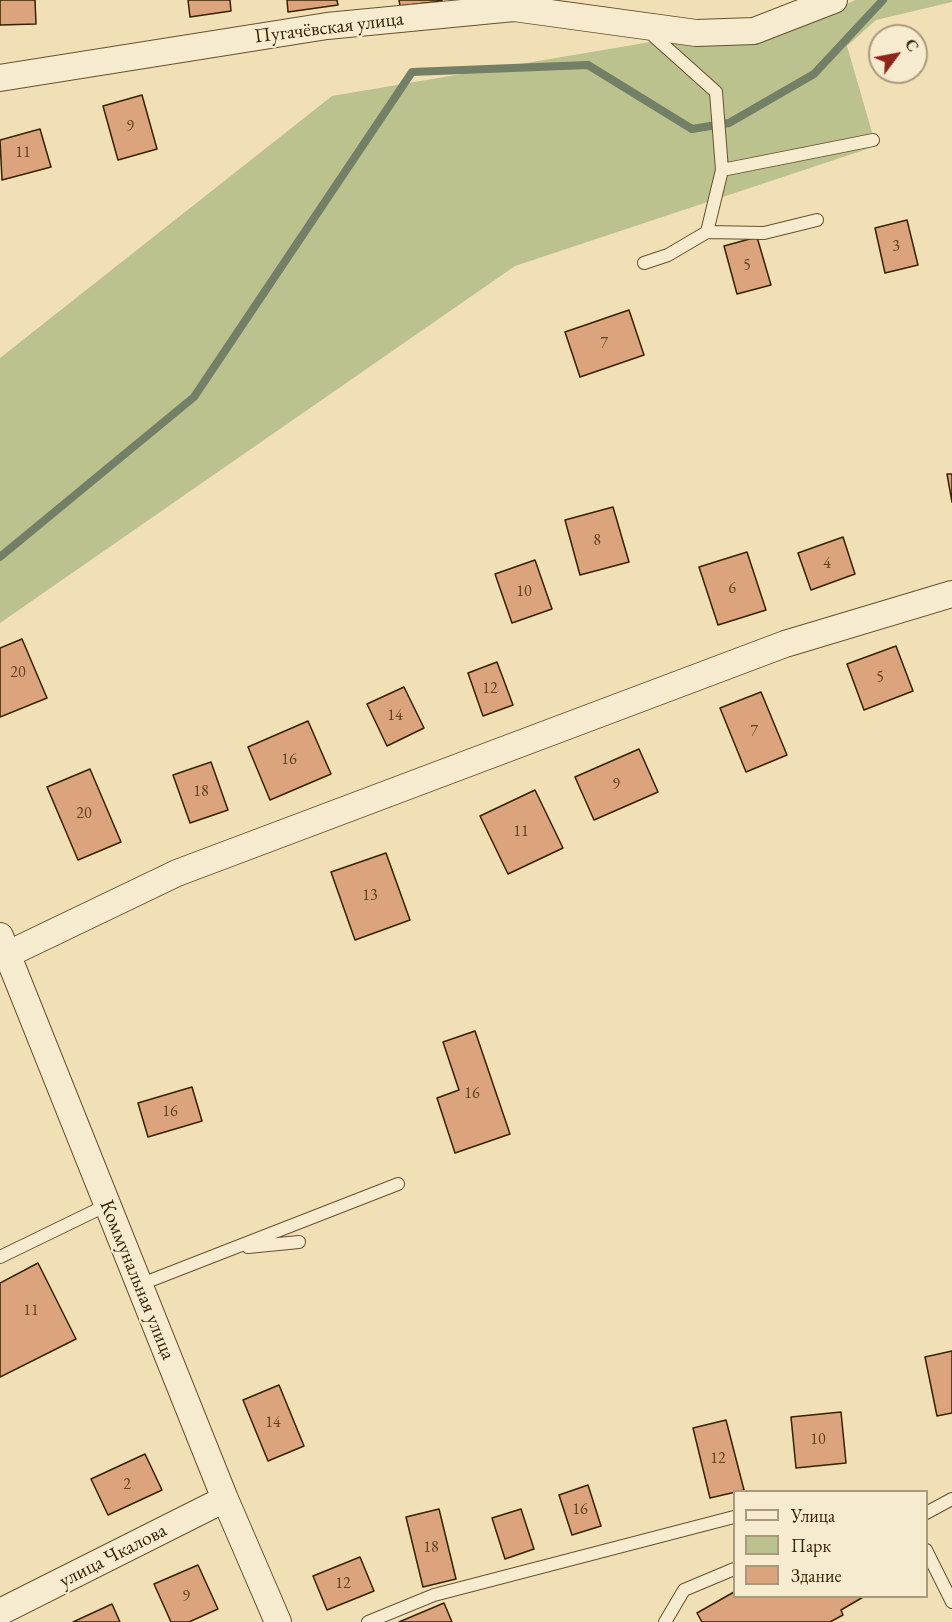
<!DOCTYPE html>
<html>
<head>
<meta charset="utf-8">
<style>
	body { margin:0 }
	#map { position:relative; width:952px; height:1622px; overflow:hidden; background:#f1e0b5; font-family:"EB Garamond",serif }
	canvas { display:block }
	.legend { position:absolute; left:733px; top:1490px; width:195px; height:108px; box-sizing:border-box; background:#f6ebcf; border:2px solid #a99a7c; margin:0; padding:8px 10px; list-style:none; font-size:18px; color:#362100 }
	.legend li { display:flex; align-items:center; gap:12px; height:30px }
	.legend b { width:30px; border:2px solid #a99a7c }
	.north { position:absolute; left:868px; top:24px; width:60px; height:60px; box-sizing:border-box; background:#f6ebcf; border:2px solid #a99a7c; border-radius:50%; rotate:58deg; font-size:16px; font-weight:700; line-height:24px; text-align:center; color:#362100 }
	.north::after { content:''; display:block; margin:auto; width:21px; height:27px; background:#8f2418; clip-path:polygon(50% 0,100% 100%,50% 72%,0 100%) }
</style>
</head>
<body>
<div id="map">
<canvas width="952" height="1622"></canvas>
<ul class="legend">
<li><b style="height:8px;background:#f6ebcf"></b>Улица</li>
<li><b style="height:16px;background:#bbc28d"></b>Парк</li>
<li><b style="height:16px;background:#dba47c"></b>Здание</li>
</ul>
<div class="north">С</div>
</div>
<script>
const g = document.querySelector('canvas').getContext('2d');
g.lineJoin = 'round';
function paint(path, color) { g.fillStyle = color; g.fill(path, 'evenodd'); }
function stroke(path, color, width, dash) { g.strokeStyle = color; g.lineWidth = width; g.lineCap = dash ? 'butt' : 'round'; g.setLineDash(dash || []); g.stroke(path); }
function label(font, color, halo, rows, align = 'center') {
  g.font = font + ' "EB Garamond",serif'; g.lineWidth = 4.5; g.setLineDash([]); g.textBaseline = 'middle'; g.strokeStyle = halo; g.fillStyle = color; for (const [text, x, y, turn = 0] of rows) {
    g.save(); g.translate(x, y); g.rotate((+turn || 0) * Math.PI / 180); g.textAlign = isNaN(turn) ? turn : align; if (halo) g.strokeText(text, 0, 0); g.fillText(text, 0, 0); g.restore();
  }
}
const green = new Path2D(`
	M855,0H952V2L876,20L847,46L876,146L515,266L0,623V358L332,96L833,11Z`);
const stream = new Path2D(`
	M0,557L194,397L412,72L588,65L692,129L729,123L814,74L883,0`);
const building = new Path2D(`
	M0,0H35L36,24L0,25Z
	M188,0H230L231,11L190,17Z
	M287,0H337L338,5L288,12Z
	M399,0H442V1L400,6Z
	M142,95L157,149L118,160L103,106Z
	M40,129L51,167L2,180L0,140Z
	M907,220L918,265L885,273L875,228Z
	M757,237L771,285L737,294L724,246Z
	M629,310L644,355L580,377L565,332Z
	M947,474H952V502Z
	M613,507L629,562L580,575L565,520Z
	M843,537L855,574L811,590L798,553Z
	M747,552L766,610L718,625L699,567Z
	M535,560L552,609L512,623L495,574Z
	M22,639L47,698L0,717V648Z
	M896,646L913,691L864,710L847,664Z
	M497,662L513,705L483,716L468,673Z
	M404,687L424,728L387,746L367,704Z
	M761,692L787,755L746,772L720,708Z
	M308,721L331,774L270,800L248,747Z
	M639,749L658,792L594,820L575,777Z
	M211,762L228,810L190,823L173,775Z
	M90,769L121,842L78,860L47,787Z
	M535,790L563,848L508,874L480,816Z
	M386,853L410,920L355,940L331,872Z
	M475,1031L510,1134L455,1153L437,1098L459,1090L443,1042Z
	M192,1087L202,1121L148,1137L138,1103Z
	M38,1263L76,1339L0,1377V1283Z
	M952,1351V1413L937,1416L925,1357Z
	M279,1385L304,1446L268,1461L243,1400Z
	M841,1412L846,1463L796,1468L791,1417Z
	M726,1420L744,1490L710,1498L693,1428Z
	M145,1454L162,1490L108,1515L91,1479Z
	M588,1485L601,1526L572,1535L559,1495Z
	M439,1509L456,1579L423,1587L406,1517Z
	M521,1509L534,1549L505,1559L492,1518Z
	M360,1557L374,1591L327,1610L313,1576Z
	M198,1565L218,1609L189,1622H171L154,1584Z
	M734,1592V1596H865L841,1610L843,1615L830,1622H702L697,1613Z
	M444,1603L452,1622H399Z
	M112,1604L120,1622H73Z`);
const service = new Path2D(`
	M648,31L716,92L722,170L873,140
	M707,232L764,233L817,220
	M644,263L668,255L707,232L722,170
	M248,1247L299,1242
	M0,1257L107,1205
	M139,1285L398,1184
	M926,1513L952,1499
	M926,1550L952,1602
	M368,1622L434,1595L734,1517
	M665,1622L684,1590L734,1569`);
const minor = new Path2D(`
	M0,78L327,26L514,8L696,33L754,31L834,0
	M0,936L225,1499L278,1622
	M0,958L177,873L785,644L952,594
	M0,1612L225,1499`);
const numberNames = [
	["9",130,127],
	["11",23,153],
	["3",896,247],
	["5",747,266],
	["7",604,344],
	["8",597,541],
	["4",827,564],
	["6",732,589],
	["10",524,592],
	["20",18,673],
	["5",880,678],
	["12",490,689],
	["14",395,716],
	["7",754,732],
	["16",289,760],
	["9",616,785],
	["18",201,792],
	["20",84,814],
	["11",521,832],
	["13",370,896],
	["16",472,1094],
	["16",170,1112],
	["11",31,1311],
	["14",273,1423],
	["10",818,1440],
	["12",718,1459],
	["2",127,1485],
	["16",580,1510],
	["18",431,1548],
	["12",343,1584],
	["9",186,1597]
];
const streetNames = [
	["Пугачёвская улица",329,28,-7],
	["Коммунальная улица",137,1280,68],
	["улица Чкалова",113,1556,-27]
];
paint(green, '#bbc28d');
stroke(stream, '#737f66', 8);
paint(building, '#dba47c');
stroke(building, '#362100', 1.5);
stroke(service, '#65512d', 14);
stroke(minor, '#65512d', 28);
stroke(service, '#f6ebcf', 12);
stroke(minor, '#f6ebcf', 26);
label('16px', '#5f421f', null, numberNames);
label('20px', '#362100', '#f6ebcf', streetNames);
</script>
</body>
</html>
